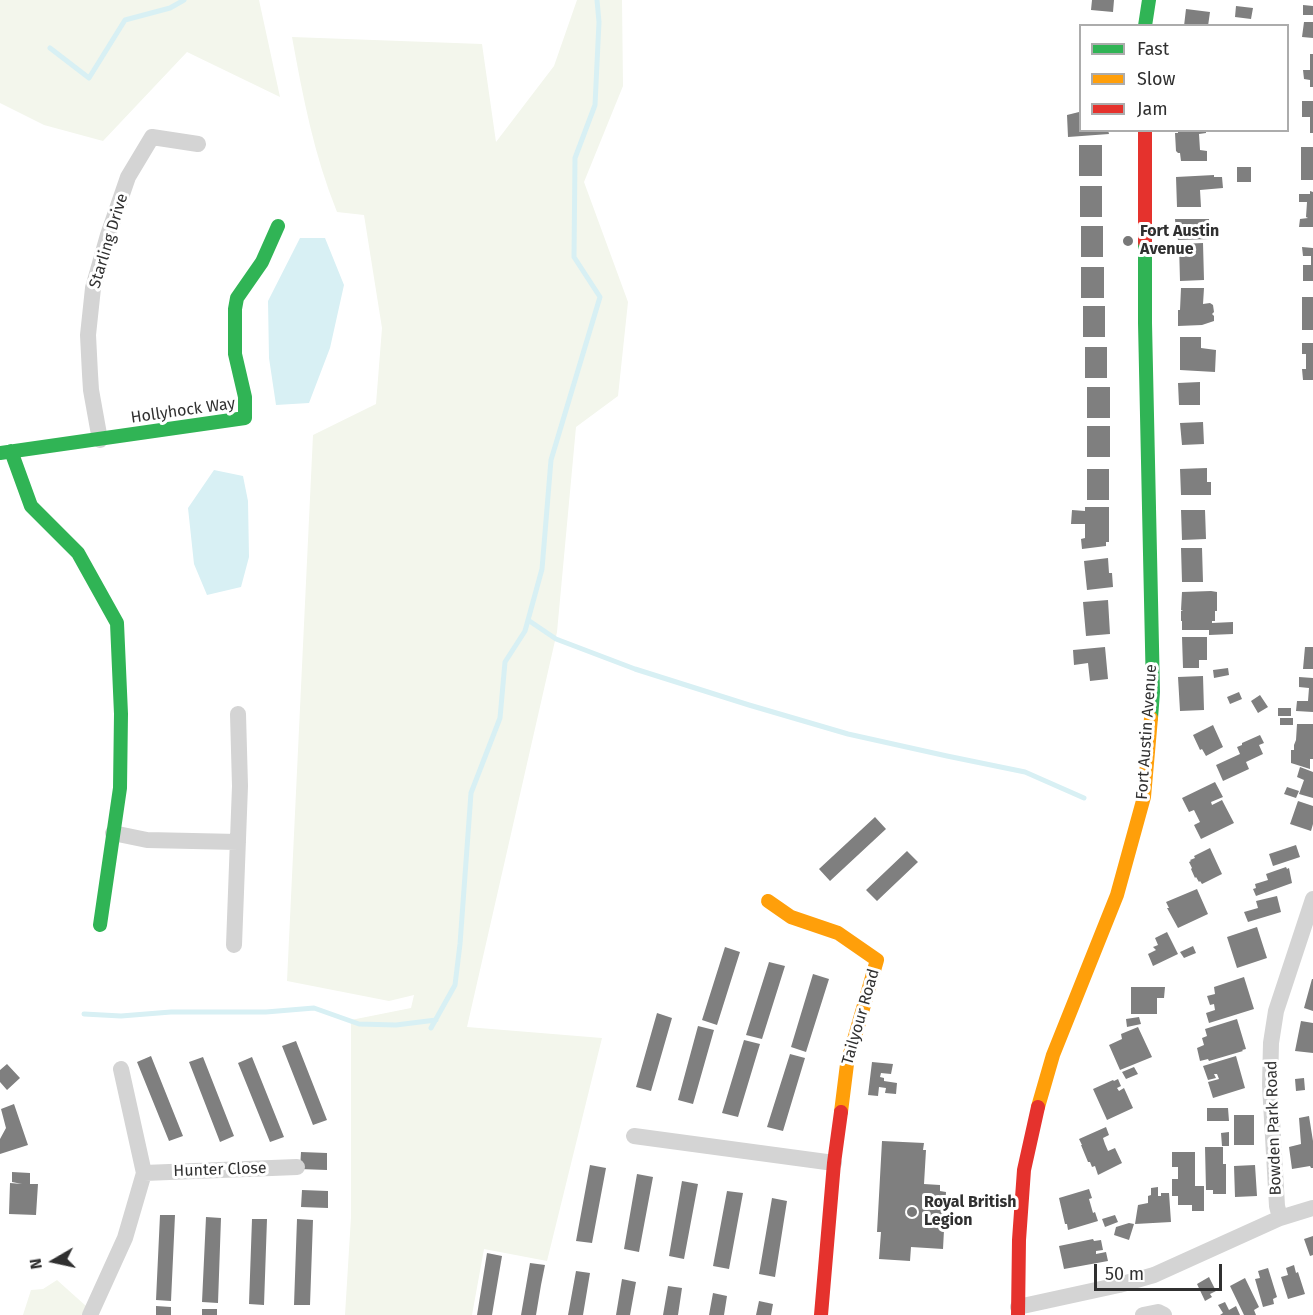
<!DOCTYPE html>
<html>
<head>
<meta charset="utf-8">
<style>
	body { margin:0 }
	#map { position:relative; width:1313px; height:1315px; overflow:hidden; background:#fff; font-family:"Fira Sans",sans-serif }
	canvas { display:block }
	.legend { position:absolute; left:1079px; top:24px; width:210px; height:108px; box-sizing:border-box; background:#fff; border:2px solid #acacac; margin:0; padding:8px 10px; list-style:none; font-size:18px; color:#303030 }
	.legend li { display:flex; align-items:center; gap:12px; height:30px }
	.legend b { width:30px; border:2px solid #acacac }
	.north { position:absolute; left:24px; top:1231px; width:60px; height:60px; -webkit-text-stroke:4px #fff; paint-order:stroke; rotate:261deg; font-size:16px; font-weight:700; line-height:24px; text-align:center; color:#303030 }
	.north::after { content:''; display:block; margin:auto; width:21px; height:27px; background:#303030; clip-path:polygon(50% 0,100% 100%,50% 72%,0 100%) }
	.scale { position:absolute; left:1094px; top:1264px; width:128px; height:27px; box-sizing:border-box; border:3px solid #303030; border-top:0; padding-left:8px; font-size:18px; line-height:21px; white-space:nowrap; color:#303030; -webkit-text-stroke:4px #fff; paint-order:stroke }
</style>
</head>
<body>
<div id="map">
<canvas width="1313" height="1315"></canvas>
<ul class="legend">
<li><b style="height:8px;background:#30b455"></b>Fast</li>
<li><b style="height:8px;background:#ff9f0a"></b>Slow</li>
<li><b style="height:8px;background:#e5322d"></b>Jam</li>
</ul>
<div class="north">N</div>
<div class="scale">50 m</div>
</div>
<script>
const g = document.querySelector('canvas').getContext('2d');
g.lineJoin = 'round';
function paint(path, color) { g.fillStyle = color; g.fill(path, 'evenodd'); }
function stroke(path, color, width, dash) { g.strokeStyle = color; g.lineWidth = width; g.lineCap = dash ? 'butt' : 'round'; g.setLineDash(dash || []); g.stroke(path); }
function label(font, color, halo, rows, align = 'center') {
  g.font = font + ' "Fira Sans",sans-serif'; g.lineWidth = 6; g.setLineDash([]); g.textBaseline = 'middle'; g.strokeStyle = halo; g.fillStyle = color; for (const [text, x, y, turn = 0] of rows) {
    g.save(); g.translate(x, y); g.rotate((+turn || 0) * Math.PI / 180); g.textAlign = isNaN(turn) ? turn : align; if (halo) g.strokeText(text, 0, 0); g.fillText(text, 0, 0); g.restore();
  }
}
const green = new Path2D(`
	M0,0H259L280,97L187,52L103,141L44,125L0,103Z
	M577,0H622L623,86L584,182L628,302L618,396L576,427L557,632L467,1027L602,1038L547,1261L484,1249L472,1315H345L351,1217V1020L411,1008L414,995L389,1001L287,981L313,435L376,404L382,328L364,215L337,212C314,155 303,97 292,37L482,44L496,142L554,66Z
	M57,1280L86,1306L83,1315H23L31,1290L43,1289Z`);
const water = new Path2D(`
	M300,238H325L344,285L330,348L309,403L276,405L269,358L268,301Z
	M214,470L243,476L248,501L249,557L241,587L207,595L194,564L188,508Z`);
const stream = new Path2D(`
	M50,48L89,78L125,20L170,8L184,0
	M528,620L556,639L635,669L749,705L848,734L947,756L1025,772L1084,798
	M84,1014L121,1016L171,1012H266L314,1008L359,1024L396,1025L436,1020
	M431,1028L455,985L460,944L471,793L500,718L505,662L525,631L542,569L551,460L600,297L574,257L575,158L595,105L599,22L597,0`);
const building = new Path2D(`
	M1092,0H1114L1113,12L1091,10Z
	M1303,5L1313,6V15H1303Z
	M1236,6L1253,8L1251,19L1235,17Z
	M1186,9L1210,12L1208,26H1184Z
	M1304,22H1313V38L1302,37Z
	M1310,54H1313V87H1310V80L1304,79L1303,70H1310Z
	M1302,101H1313V133H1310V117H1302Z
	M1079,112H1080V130H1108L1109,134L1068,137L1067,115Z
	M1181,130H1206V133L1199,134L1200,150L1207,151V161H1181L1180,153H1178L1176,151L1175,133H1178V131Z
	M1079,145H1102V176H1079Z
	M1301,147H1313V180H1301Z
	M1237,167H1251V182H1237Z
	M1214,175V177H1222L1223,188L1200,190L1201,207H1177L1176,177Z
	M1080,186H1102V217H1080Z
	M1310,191L1313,192V227H1299L1300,219L1308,218L1306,217L1307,202H1299V194H1310Z
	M1175,219H1209L1210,239L1178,240L1177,233L1176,232Z
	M1081,226H1103V257H1081Z
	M1203,243L1204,280L1180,281L1179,244Z
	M1302,247L1313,248V281H1303V265H1311V256H1303Z
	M1081,267H1104V298H1081Z
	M1181,288H1204L1203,304L1210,303L1213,305L1214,312L1212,314L1214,316V321L1202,325L1178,326V310H1180Z
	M1302,297H1313V330H1302Z
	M1083,306H1105V337H1083Z
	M1180,337H1201V348L1216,350L1215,372L1180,370Z
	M1302,343H1313V380H1303L1302,369H1306V354H1302Z
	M1085,347H1107V378H1085Z
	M1200,382V405H1179L1178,383Z
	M1087,387H1110V418H1087Z
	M1203,422L1204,444L1182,445L1180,423Z
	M1087,426H1110V457H1087Z
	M1207,468V482H1211V495H1181L1180,469Z
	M1087,469H1109V500H1087Z
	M1085,507H1109V542H1106V546L1082,549L1081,539L1085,538V524H1071L1072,510L1085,511Z
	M1181,510H1205L1206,539L1182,540Z
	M1181,548H1202L1203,582H1182Z
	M1108,558L1109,573H1112L1113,587L1087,590L1084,561Z
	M1211,591L1217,592V611H1215V621H1212V623L1233,622V634L1209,635V630H1182V621H1181V611H1183L1181,610L1182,592Z
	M1108,600L1110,634L1086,636L1083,602Z
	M1182,637H1207V660H1199V668H1183Z
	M1105,647L1108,679L1090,681L1088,663L1074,665L1073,650Z
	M1305,647H1313V669H1303Z
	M1228,668L1229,675L1214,678L1213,670Z
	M1203,676L1204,710L1180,711L1178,677Z
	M1299,677L1313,678V712L1296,711L1297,701H1308L1309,688L1299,687Z
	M1239,692L1242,699L1230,704L1227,697Z
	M1260,695L1268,707L1258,713L1251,701Z
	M1278,708H1291V716H1278Z
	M1280,718H1293V725H1280Z
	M1297,724H1313V759H1310V769L1291,763V750H1294V745L1296,740Z
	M1213,725L1223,747L1206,756L1202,749L1200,750L1193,735Z
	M1260,735L1264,743L1259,745L1263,754L1246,762L1249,769L1223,781L1216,765L1240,754L1237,747L1242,745V743Z
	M1300,767L1313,772V798L1299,794L1304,780L1297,777Z
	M1215,782L1223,797L1211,802L1212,805L1222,800L1234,823L1201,839L1194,825L1200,822L1194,810L1189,812L1182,798Z
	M1287,787L1299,791L1296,798L1284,794Z
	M1298,801L1313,806V824L1311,831L1290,824Z
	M875,817L886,829L830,881L819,869Z
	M1296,845L1300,857L1273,866L1269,854Z
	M1210,848L1222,874L1202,884L1200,881L1199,882L1196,877L1195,878L1191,869L1192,868L1189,862L1191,861L1190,860L1195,858L1194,856Z
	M907,851L918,862L877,901L866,890Z
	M1286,867L1287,869L1289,868L1292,883L1256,896L1253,889L1256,888L1255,884L1268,880L1266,874Z
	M1197,889L1208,914L1178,928L1167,908H1169L1166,902Z
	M1277,896L1281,912L1248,922L1244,912L1258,908L1256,901Z
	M1257,927L1267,958L1237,968L1227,937Z
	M1167,932L1178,954L1153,966L1148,954L1156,950L1153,947L1158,945L1155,938Z
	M1193,946L1196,953L1184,958L1180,952Z
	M725,947L740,952L717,1025L702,1020Z
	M769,962L785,966L762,1039L746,1035Z
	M813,974L829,979L806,1052L791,1047Z
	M1244,977L1254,1009L1209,1023L1206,1013L1215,1010L1214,1004L1210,1005L1207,996L1215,994L1214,987Z
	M1312,979H1313V1011L1304,1008Z
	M1131,987H1165L1164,998H1157V1014H1131Z
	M657,1013L672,1018L651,1091L636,1087Z
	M1139,1017L1141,1024L1127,1027L1126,1019Z
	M1237,1019L1246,1049L1242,1050L1243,1051L1209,1061L1208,1059L1200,1061L1197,1048L1204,1045L1202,1038L1207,1036L1205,1029Z
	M1301,1021L1313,1023V1053L1295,1051Z
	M698,1026L714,1030L693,1104L678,1100Z
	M1138,1027L1152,1057L1120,1070L1109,1045L1122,1039L1121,1034Z
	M744,1040L760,1044L738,1117L722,1113Z
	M296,1041L327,1120L313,1125L282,1046Z
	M790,1054L805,1058L783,1131L767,1127Z
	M151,1056L183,1136L169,1141L137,1062Z
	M1236,1056L1245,1088L1213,1098L1208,1082L1219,1079L1217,1074H1214L1216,1078L1208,1080L1203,1066Z
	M203,1057L234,1136L220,1142L189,1062Z
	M252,1057L284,1137L270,1142L238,1063Z
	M872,1062L893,1064L891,1074L881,1073L880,1077L884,1078V1081L897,1083L896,1094L885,1093L886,1088L879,1087L878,1096L868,1095Z
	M7,1064L20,1078L7,1090L0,1082V1070Z
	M1134,1067L1138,1074L1126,1079L1122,1072Z
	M1304,1078L1305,1090L1296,1091L1295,1079Z
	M1118,1079L1121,1086L1117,1088L1119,1091L1124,1088L1133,1108L1107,1120L1093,1089L1113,1080L1114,1081Z
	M14,1104L28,1145L0,1154V1139L6,1128L1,1109Z
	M1207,1108H1228L1229,1121H1207Z
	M1234,1115H1254V1145H1234Z
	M1309,1116L1313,1141V1168H1311L1310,1166L1292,1169L1289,1147L1301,1144L1299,1118Z
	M1106,1127L1109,1135L1103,1138L1105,1144L1108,1151L1115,1148L1122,1163L1098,1175L1095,1166L1092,1167L1090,1162H1088L1081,1145H1082L1079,1139Z
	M1229,1132V1146H1222L1221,1133Z
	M882,1141L924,1143L923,1150H926L924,1184L940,1185V1191L946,1192L943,1249L911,1247L910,1261L879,1259L881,1232H877Z
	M1205,1147H1223V1164H1226V1194H1213V1190H1206Z
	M301,1152L327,1153V1170L300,1169Z
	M1172,1152H1195V1186H1204V1211H1192V1205H1178V1196H1172V1179H1178V1167H1172Z
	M590,1165L606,1168L592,1243L576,1241Z
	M1255,1165L1257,1196L1235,1197L1234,1166Z
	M12,1172L30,1173V1184H38L36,1215L9,1214L10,1183L22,1184L12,1182Z
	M637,1174L653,1177L639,1252L624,1249Z
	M682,1181L698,1184L684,1259L669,1256Z
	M1158,1187V1196H1161V1193H1169L1171,1222L1135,1224L1138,1205L1148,1203V1196L1151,1195V1188Z
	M1089,1189L1092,1198L1089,1199L1093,1213L1095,1212L1098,1221L1068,1230L1067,1224H1065L1059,1198Z
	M302,1190L328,1191V1208L301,1207Z
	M727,1191L743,1193L729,1269L713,1266Z
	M772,1198L787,1201L775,1277L759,1274Z
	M160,1215H175L171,1301L156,1300Z
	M1115,1215L1118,1222L1105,1227L1102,1219Z
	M206,1217L221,1218L218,1303L202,1302Z
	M252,1219H267L264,1305L249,1304Z
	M297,1219L313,1220L310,1305H294Z
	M1129,1223L1134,1224L1129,1240L1114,1235L1116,1227Z
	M1313,1236V1255L1310,1256L1304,1239Z
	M1093,1239L1094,1241L1101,1240L1103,1250L1096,1251V1254L1106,1252L1108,1261L1064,1269L1059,1246Z
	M487,1253L502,1256L495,1297L492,1315H477Z
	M530,1263L545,1265L541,1285L536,1315H521Z
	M1294,1265L1296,1273L1298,1272L1305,1294L1288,1299L1281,1277L1288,1275L1286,1268Z
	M1268,1268L1277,1297L1273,1299L1274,1304L1263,1307L1255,1279L1260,1278L1258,1271Z
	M576,1271L590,1273L583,1315H568Z
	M1209,1277L1216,1291L1210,1294L1212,1297L1205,1301L1197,1284Z
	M1245,1278L1259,1307L1254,1310L1256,1315H1244L1230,1286Z
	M622,1279L636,1282L630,1315H616Z
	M668,1286L682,1288L678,1315H663Z
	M713,1293L727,1296L724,1315H709Z
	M759,1301L773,1304L771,1315H756Z
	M1225,1302L1229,1310L1236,1306L1240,1315H1220L1223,1313L1218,1305Z
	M156,1306L171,1307V1315H156Z
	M202,1309H217V1315H202Z`);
const street = new Path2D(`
	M100,440L91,390L90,374L88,335L93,288L108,235L128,177L152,137L198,144
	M113,833L147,840L238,842
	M234,945L240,786L238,714
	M634,1136L834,1163
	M144,1173L297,1167
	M1280,1218L1277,1206L1270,1085L1271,1043L1276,1011L1313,899
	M1018,1307L1119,1285L1154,1275L1280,1218L1313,1208
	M90,1315L125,1238L144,1173L121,1069
	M1143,1315L1158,1312L1164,1315`);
const fast = new Path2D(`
	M1145,26L1149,0
	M1145,242V323L1153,692L1151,718
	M11,451L31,506L78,553L117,623L121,714L120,788L100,925
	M0,453L245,418V397L235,354V309L237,298L262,262L278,226`);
const slow = new Path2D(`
	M768,901L791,917L838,933L877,960L847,1064L841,1112
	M1038,1107L1053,1055L1117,895L1144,797L1151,718`);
const jam = new Path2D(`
	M1145,130V242
	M821,1315L834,1163L841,1112
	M1018,1315L1019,1240L1024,1170L1038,1107`);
const markers = [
	[1128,241,6,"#787878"],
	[912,1212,6,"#787878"]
];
const poiNames = [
	["Fort Austin",1140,232],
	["Avenue",1140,250],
	["Royal British",924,1203],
	["Legion",924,1221]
];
const streetNames = [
	["Starling Drive",109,241,-73],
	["Hollyhock Way",183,411,-8],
	["Fort Austin Avenue",1147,732,-86],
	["Tailyour Road",861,1017,-74],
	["Bowden Park Road",1274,1128,-92],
	["Hunter Close",220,1170,-2]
];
paint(green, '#f3f6ec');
paint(water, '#d8f0f4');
stroke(stream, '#d8f0f4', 5);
paint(building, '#7f7f7f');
stroke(street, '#d4d4d4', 16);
stroke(fast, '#30b455', 14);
stroke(slow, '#ff9f0a', 14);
stroke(jam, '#e5322d', 14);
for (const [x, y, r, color] of markers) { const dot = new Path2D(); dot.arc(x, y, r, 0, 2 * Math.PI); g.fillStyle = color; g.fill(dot); stroke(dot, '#fff', 2); }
label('bold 16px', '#303030', '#fff', poiNames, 'left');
label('16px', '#303030', '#fff', streetNames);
</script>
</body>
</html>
